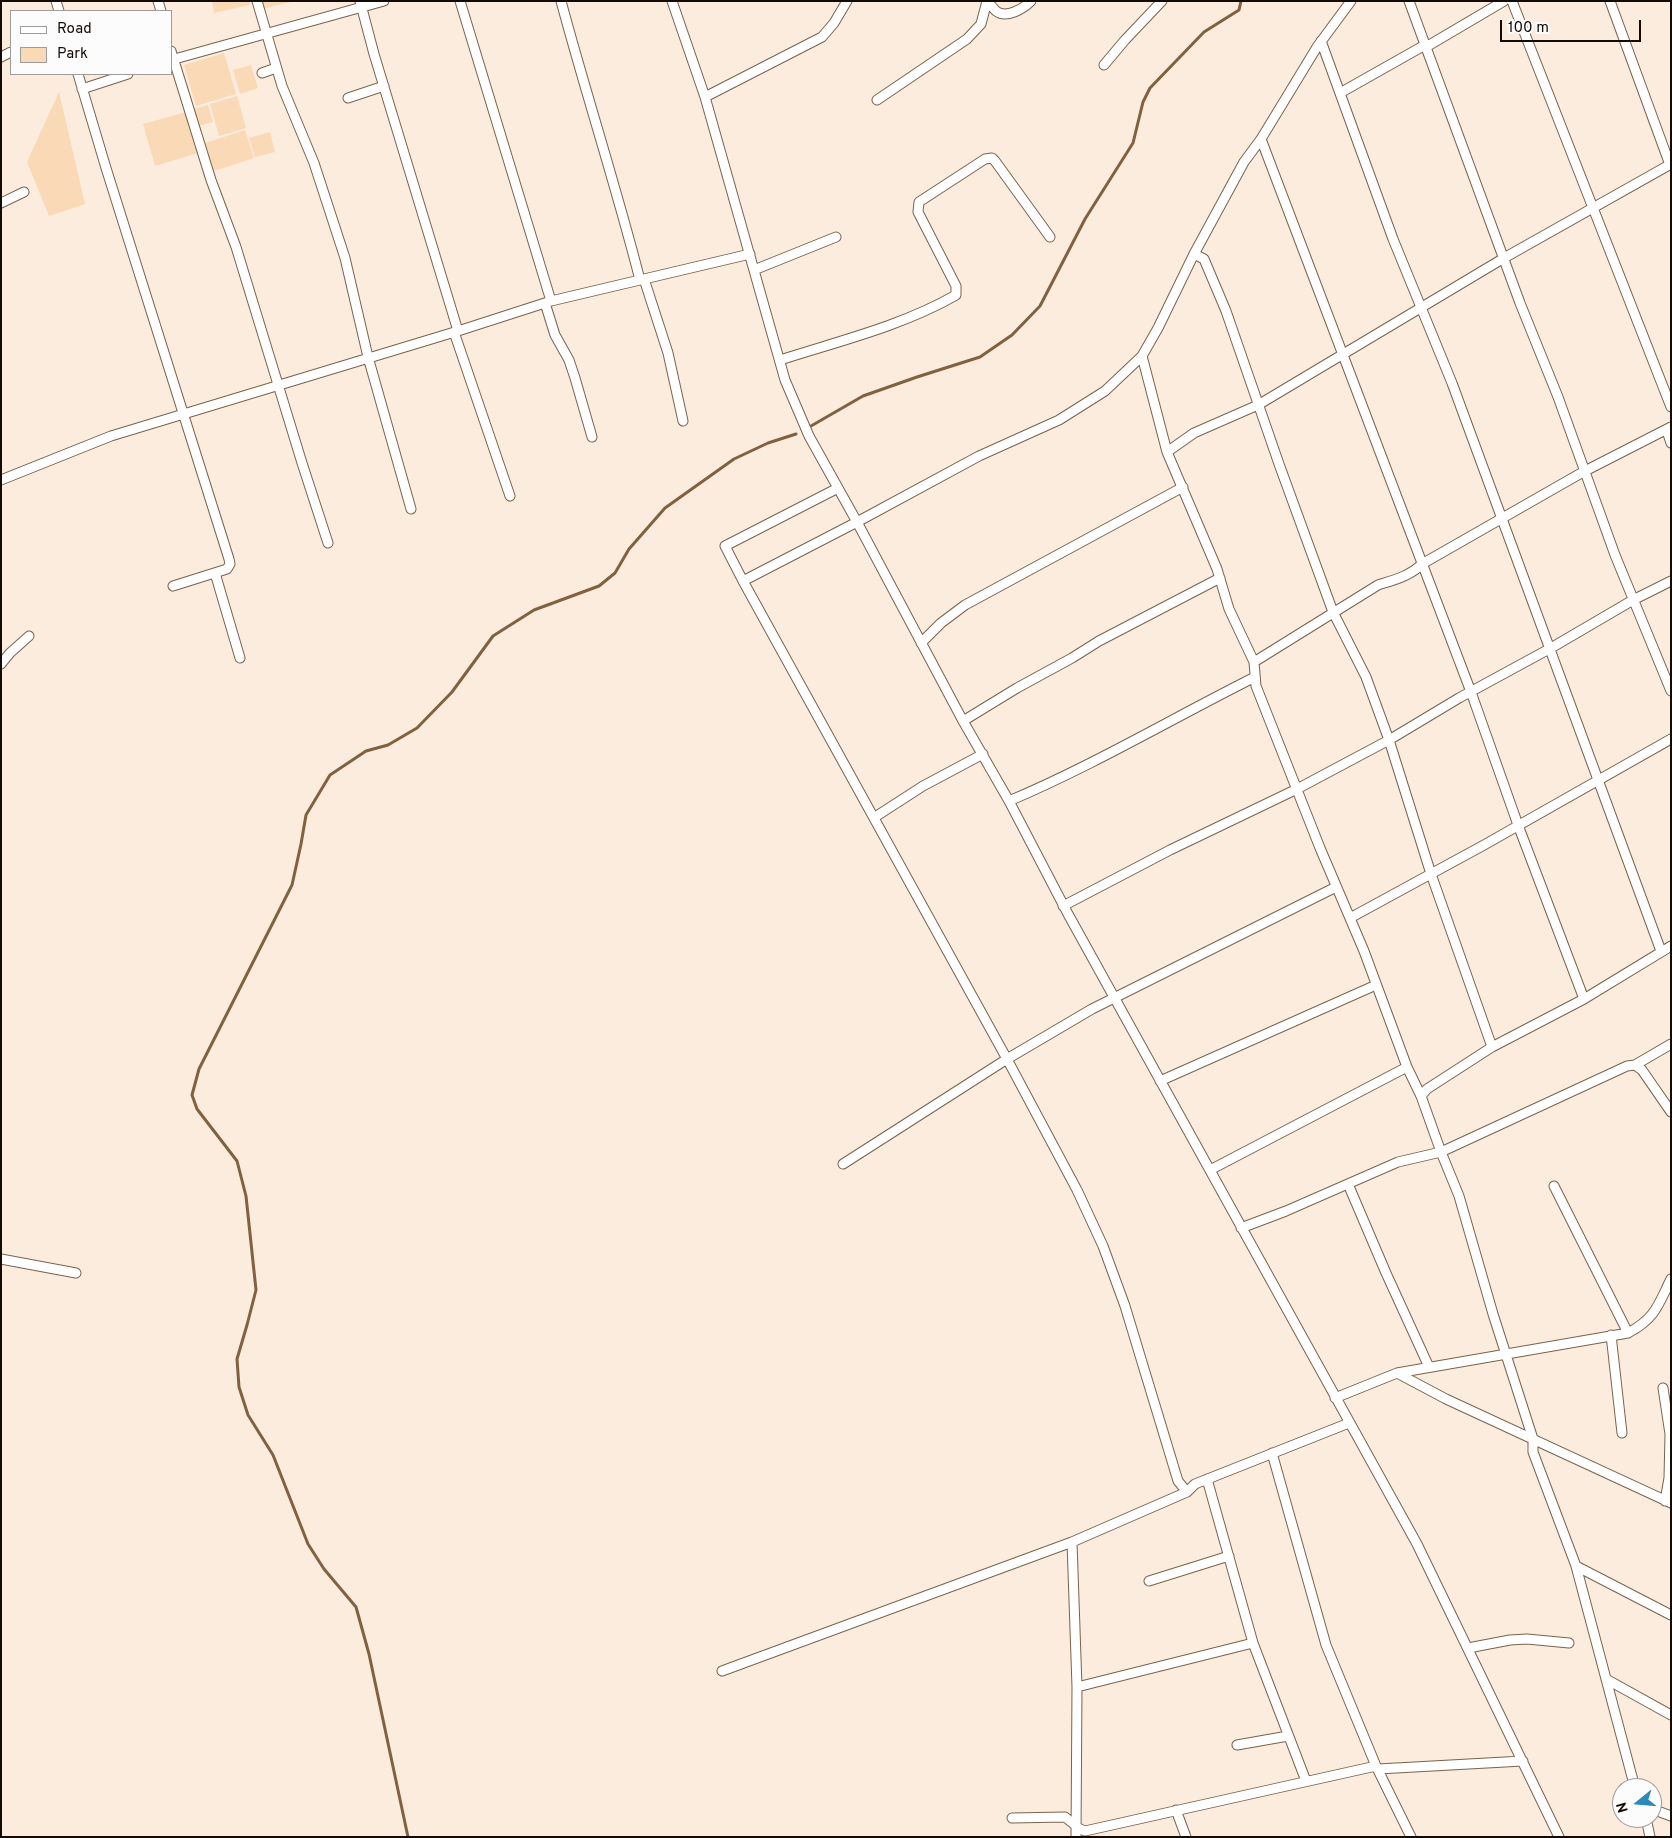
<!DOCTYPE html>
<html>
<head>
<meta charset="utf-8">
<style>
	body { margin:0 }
	#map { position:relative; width:1672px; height:1838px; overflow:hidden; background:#fbecdd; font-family:Overpass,sans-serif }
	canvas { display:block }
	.frame { position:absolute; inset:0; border:2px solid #120a03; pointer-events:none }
	.legend { position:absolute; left:10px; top:10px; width:162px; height:65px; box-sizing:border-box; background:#fcfcfc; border:1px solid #9e9b98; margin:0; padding:6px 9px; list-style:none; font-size:15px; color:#120a03 }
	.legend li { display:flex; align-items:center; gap:10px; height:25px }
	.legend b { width:25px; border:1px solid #9e9b98 }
	.north { position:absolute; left:1612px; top:1778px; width:50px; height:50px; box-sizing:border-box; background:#fcfcfc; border:1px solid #9e9b98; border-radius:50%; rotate:253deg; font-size:14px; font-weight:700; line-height:20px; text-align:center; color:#120a03 }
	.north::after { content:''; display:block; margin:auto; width:18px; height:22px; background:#288ab5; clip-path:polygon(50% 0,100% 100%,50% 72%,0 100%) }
	.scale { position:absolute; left:1500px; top:20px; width:141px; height:22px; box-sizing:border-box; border:2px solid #120a03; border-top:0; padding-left:6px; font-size:15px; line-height:18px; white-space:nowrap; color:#120a03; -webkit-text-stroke:4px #fcfcfc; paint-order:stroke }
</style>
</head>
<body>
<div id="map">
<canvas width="1672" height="1838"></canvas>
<div class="frame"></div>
<ul class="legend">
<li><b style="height:6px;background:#fff"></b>Road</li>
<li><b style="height:14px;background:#fad9b7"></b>Park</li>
</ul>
<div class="north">N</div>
<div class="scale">100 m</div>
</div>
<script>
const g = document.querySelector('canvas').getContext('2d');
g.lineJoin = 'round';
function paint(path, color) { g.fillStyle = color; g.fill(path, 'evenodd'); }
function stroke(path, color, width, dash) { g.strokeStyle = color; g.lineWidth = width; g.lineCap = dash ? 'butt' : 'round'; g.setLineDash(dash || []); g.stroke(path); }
const green = new Path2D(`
	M212,1H249L250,5L214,13Z
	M260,1H295L262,9Z
	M224,53L236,94L196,106L184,65Z
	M251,65L258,88L240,94L233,70Z
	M59,92L85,204L49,216L27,162Z
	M237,96L246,128L219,136L210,104Z
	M208,105L213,122L198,126L193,109Z
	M186,112L198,153L155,166L143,124Z
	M245,130L254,158L214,171L205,143Z
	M270,132L275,152L255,157L249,138Z`);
const stream = new Path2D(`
	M811,426L863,396L917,377L980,357L1012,335L1040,306L1085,219L1133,143L1143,102L1150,88L1204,32L1239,10L1241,1
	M408,1837L369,1654L356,1607L324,1569L308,1544L273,1455L248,1415L239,1387L237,1359L247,1325L256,1290L246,1196L237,1161L197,1109L192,1095L199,1069L292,885L301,844L306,815L330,775L366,751L388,745L417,728L452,692L493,636L534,610L599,586L615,573L629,549L665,508L734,459L768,443L796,434`);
const minor = new Path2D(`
	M56,1L59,11
	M158,1L161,11
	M257,1L282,86L314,163L345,258L368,357L411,509
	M360,1L374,54L458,331
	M460,1L551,301
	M561,1C586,94 616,186 640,280
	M672,1L705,97L785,380L809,436L857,522L963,721L1009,801L1068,914L1417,1544L1559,1837
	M987,1C990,4 993,8 996,11C1006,19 1023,9 1031,1
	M1409,1L1520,303L1558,397L1615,555L1671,691
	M1512,1L1671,407
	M1610,1L1670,165
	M1321,41L1393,239L1452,383L1661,951
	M1426,47L1504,1
	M171,51L211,180L236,247L302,463L328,543
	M1,57L11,52
	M171,60L384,1
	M1104,65L1125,40L1162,1
	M262,73L276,68
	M78,74L106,168L229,559L230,564L227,569L173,586
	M82,89L128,74
	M1340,93L1425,45
	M705,97L822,37L834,23L847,1
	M348,98L384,86
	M877,100L967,39L981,24L987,1
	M1261,139L1471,692L1518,825L1584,999
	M1,203L24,192
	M1194,254L1204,259L1226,311L1279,464L1333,612L1366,677L1389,740L1431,874L1492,1047
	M754,270L836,237
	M644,279L668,353L683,421
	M545,303L555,335L569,360L575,378L592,437
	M454,332L510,496
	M1142,356L1167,452L1217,569L1229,609L1254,662L1256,686L1320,848L1364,951L1407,1067L1421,1096
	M780,360C839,341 902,326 956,295V286L918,212L919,202L985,159L992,158L995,161L1050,237
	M1671,427L1668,434L1671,443
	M1167,452L1194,433L1258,405L1504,258L1671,164
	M1,480L111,436L458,331L551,301L750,254
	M215,573L240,658
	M743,581L725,546L838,488
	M921,643L941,623L965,605L1183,487
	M1254,662L1378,585C1394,580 1410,576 1422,564L1583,472L1671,427
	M1,664L10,653L29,636
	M963,721L1017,688L1072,658L1099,641L1220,578
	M1009,801C1094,765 1173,718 1255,677
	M875,817L923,786L983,754
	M1063,906L1170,850L1297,789L1389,740L1459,698L1551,648L1633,600L1671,581
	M1350,918L1484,845L1671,739
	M1635,1065L1642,1070L1671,1112
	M1160,1081L1376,985
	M843,1164L1007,1059L1092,1009L1336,887
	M1210,1170L1407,1067
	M1348,1184L1386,1273L1429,1367
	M1554,1186L1628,1333
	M1241,1228L1286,1211L1398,1162L1441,1152L1421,1096L1427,1089L1492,1047L1584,999L1671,946
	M1,1259L76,1273
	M1611,1335L1622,1433
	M1397,1373L1446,1399L1671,1503
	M1663,1388L1670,1434L1669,1478L1665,1501
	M1335,1398L1397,1373L1628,1333C1656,1318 1658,1305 1671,1279
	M1349,1423L1195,1484L1187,1492L1178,1481L1125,1306L1103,1246L1077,1190L1007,1059L743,581L857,522L979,456L1059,420L1105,391L1142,356L1158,328L1194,254L1244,162L1261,139L1317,47L1351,1
	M1272,1453L1326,1645L1376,1766L1411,1837
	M1207,1479L1253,1643L1306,1781
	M1072,1542L1077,1687L1076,1837
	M1576,1566L1671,1615
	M1149,1581L1229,1556
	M1468,1648L1510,1640L1527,1639L1569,1643
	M722,1671L1072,1542L1187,1492
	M1606,1679L1671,1715
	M1077,1687L1253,1643
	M1237,1745L1288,1736
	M1378,1769L1523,1761
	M1635,1788L1576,1566L1533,1452V1439L1493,1314L1459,1196L1441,1152L1627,1066L1635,1065L1671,1044
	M1652,1809L1671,1816
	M1176,1810L1186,1837
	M1012,1818L1065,1817L1080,1829L1085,1831L1376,1766
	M1646,1818L1650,1837`);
paint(green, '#fad9b7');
stroke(stream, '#81613f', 3);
stroke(minor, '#79634d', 11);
stroke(minor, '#fff', 9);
</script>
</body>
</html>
